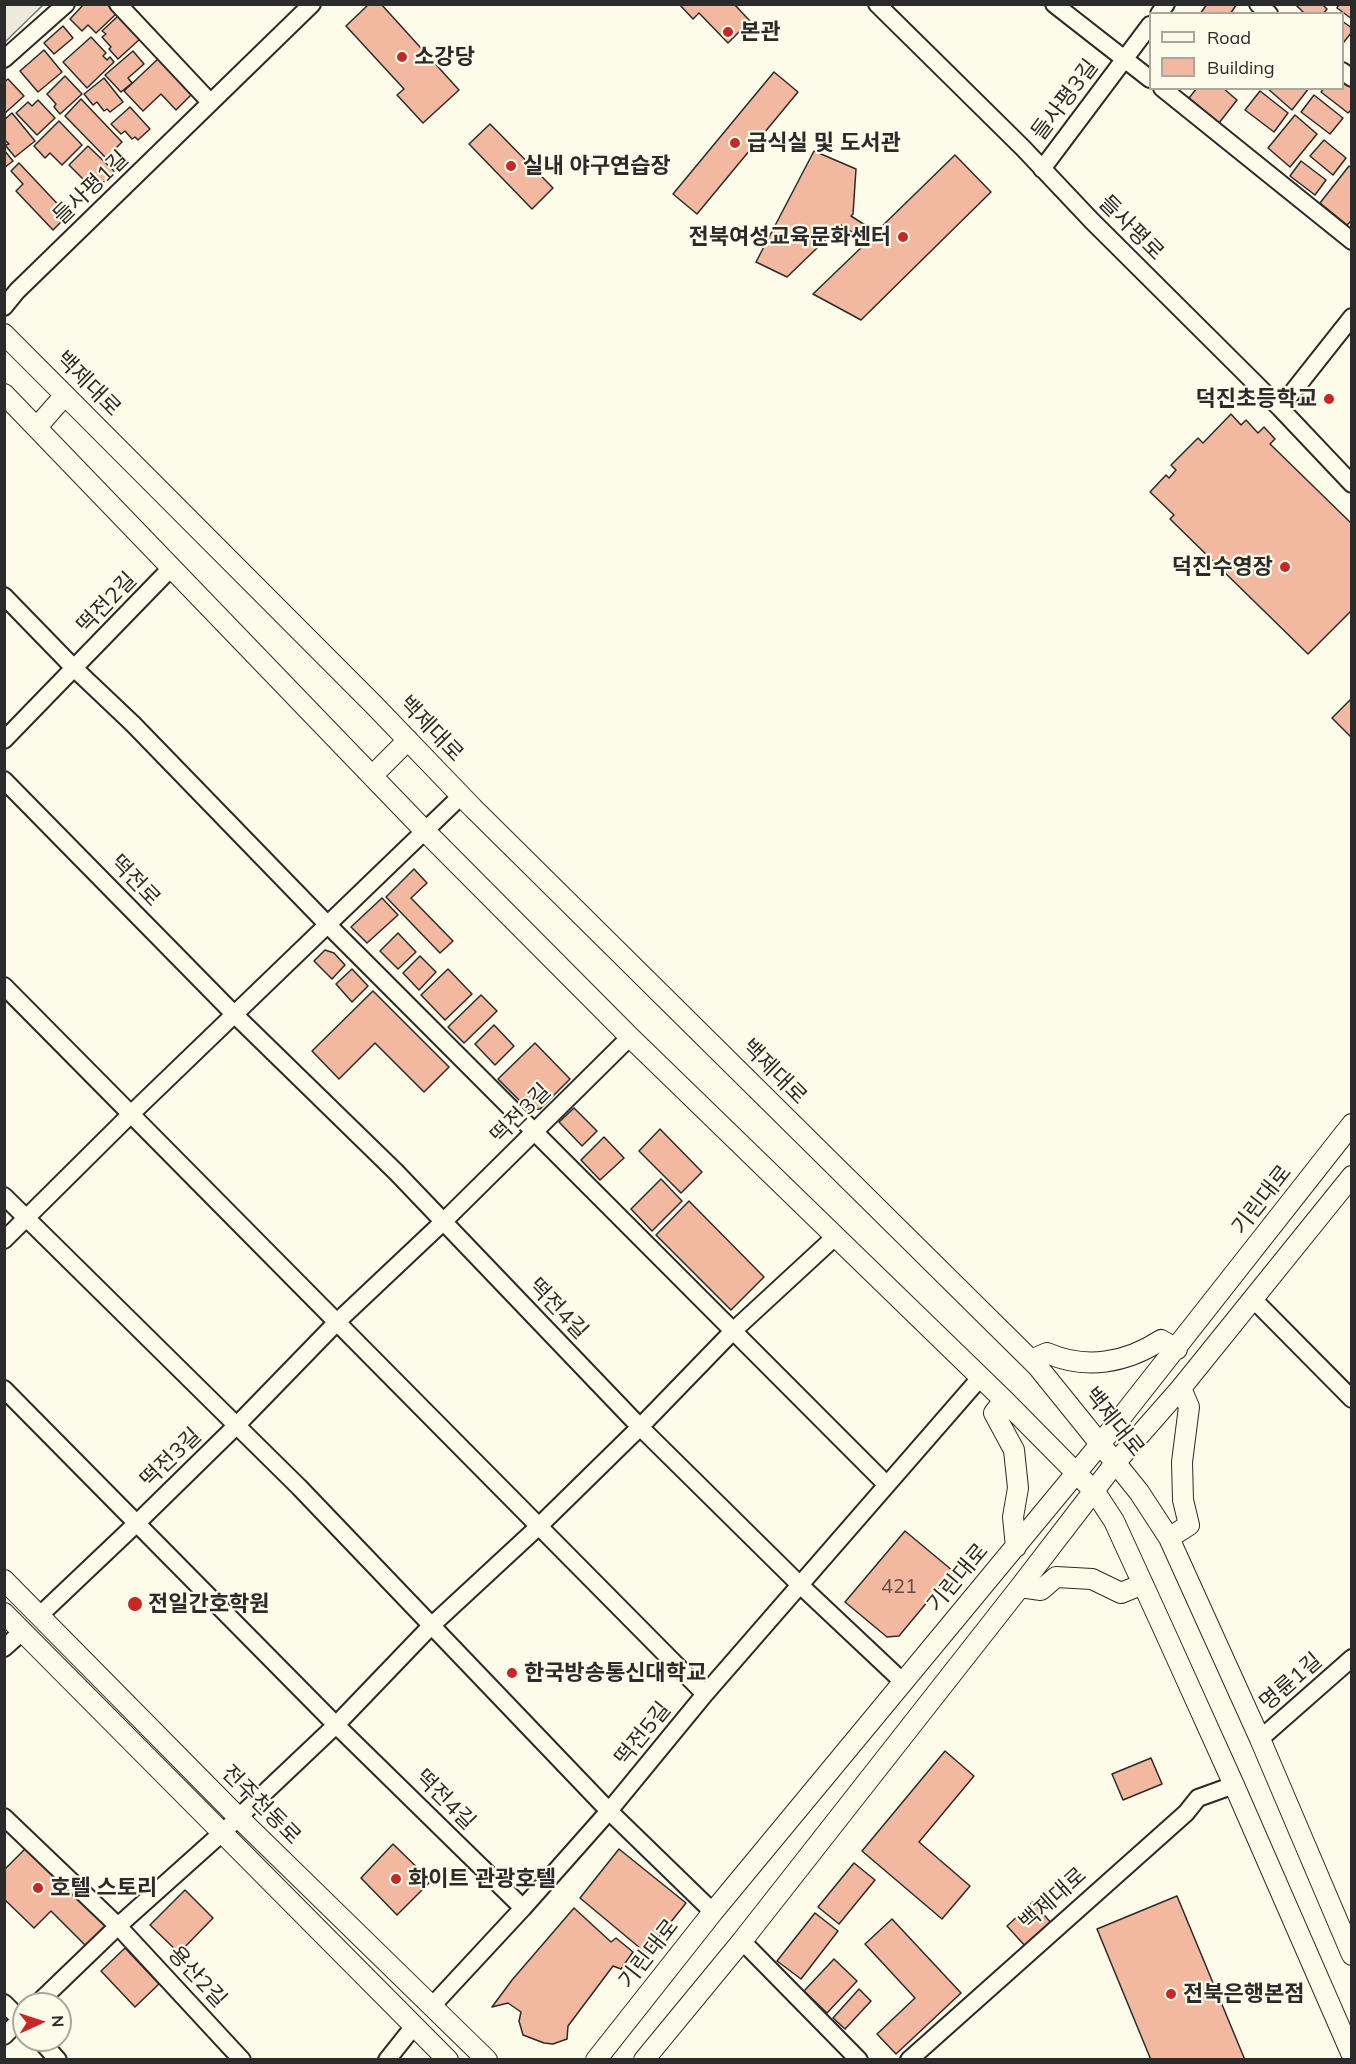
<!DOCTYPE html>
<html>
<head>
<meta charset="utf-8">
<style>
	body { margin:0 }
	#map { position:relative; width:1356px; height:2064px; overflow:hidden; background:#fdfbea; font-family:Mulish,sans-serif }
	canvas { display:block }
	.frame { position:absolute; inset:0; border:6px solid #2b2b2b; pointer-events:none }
	.legend { position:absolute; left:1149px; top:12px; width:195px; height:78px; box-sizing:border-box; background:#fdfbea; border:2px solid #a9a89e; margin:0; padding:8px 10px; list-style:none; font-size:18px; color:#2b2b2b }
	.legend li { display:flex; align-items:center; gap:12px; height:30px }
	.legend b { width:30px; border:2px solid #a9a89e }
	.north { position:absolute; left:12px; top:1992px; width:60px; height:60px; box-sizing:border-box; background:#fdfbea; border:2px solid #a9a89e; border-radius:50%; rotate:87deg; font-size:16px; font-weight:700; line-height:24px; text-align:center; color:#2b2b2b }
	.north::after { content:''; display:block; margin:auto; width:21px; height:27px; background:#c62828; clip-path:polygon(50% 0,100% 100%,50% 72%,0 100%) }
</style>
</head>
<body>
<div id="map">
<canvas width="1356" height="2064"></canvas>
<div class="frame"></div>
<ul class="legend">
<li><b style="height:8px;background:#fdfbea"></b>Road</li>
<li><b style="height:16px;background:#f2b8a0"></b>Building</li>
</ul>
<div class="north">N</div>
</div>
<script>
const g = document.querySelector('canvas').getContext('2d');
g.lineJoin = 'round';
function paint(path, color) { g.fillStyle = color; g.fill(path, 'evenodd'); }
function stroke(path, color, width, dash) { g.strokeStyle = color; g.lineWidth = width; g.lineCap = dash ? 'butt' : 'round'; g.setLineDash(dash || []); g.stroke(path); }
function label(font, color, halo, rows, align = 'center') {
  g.font = font + ' Mulish,"Noto Sans KR",sans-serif'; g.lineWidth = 4.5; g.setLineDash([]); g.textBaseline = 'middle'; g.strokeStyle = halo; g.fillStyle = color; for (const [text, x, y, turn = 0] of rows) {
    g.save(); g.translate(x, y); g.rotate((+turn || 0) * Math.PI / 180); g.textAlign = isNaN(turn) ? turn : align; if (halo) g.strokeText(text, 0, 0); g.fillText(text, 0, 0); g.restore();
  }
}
const green = new Path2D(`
	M5,4H43V5L5,42Z`);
const building = new Path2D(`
	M84,4H107L116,14L96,33L88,25L82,31L70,19Z
	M369,4H381L459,90L423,123L397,95L404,89L346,26Z
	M679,4H734L750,21L728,43L699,13L693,19Z
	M1207,4H1237L1230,14H1200Z
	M1295,4H1322L1327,9L1323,14H1305Z
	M1339,4H1352V19L1337,8Z
	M118,16L140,39L118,59L109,49L111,47L102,37L106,34L102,31Z
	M1342,21L1352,28V32L1343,43Z
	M63,26L73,38L54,54L44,43Z
	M91,37L106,53L103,56L107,60L110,57L114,62L87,88L63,62Z
	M44,50L62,72L38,92L20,71Z
	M133,51L144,64L128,78L132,83L121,92L105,75Z
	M159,58L192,94L176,110L161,94L143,111L124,91Z
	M774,72L798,92L697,214L673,194Z
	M65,76L82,94L60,114L54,107L56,104L47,94Z
	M104,78L123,102L110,112L107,109L104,111L97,102L93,105L84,94Z
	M8,79L24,96L4,114V82Z
	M1342,81L1352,88V109L1348,113L1321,92L1324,88H1342Z
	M1197,88H1223L1237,100L1219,123L1189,98Z
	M1267,88H1309L1292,110Z
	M1260,91L1288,113L1274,132L1245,110Z
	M1314,95L1343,118L1330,134L1301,112Z
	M81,99L122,142L106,158L65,116Z
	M38,100L55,118L37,135L16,113L28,102L32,106Z
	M130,107L150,129L138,140L135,137L132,139L125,131L121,134L111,124Z
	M12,113L35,141L15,157L5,145L9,144L4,139V120Z
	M1295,115L1317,134L1290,167L1268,148Z
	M59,121L82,145L62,165L50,153L45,158L34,146Z
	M490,124L553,188L532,209L469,144Z
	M1324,140L1346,158L1333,175L1310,156Z
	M88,146L114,171L95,191L69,165Z
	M4,150L13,161L4,168Z
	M814,151L856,169L853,214L851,216L876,232L955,155L991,192L861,320L813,294L867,242L841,225L787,277L756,262Z
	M1301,161L1326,180L1315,195L1290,176Z
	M19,163L68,215L53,230L16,191L23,184L11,171Z
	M1349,166L1352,168V220L1347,225L1320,203Z
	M1231,414L1241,425L1246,420L1258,433L1264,427L1275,439L1270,444L1352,524V610L1308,654L1170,519L1174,515L1150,492L1166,475L1169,478L1176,470L1171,465L1198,438L1203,443Z
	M1352,698V738L1332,718Z
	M414,869L427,883L411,898L453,941L440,953L386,897Z
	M382,898L398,915L367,943L351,927Z
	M398,933L416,952L398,969L380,951Z
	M325,950L334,953L345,965L332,979L314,961Z
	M420,956L436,972L419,990L403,973Z
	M352,969L368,986L352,1002L336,984Z
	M448,969L472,994L445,1020L421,995Z
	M373,991L449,1067L424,1092L375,1043L339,1079L312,1051Z
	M481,995L497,1011L464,1043L448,1027Z
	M494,1025L514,1046L495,1065L475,1044Z
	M535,1043L570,1079L540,1109L529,1110L498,1079Z
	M574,1108L597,1131L582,1146L559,1122Z
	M660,1129L702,1172L681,1193L639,1151Z
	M604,1137L624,1158L600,1180L581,1160Z
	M661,1179L682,1201L652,1231L631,1209Z
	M689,1201L764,1277L731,1310L656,1235Z
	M905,1531L953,1571L899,1636L887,1637L845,1602Z
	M945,1751L974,1776L919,1842L970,1886L942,1919L862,1851Z
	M1151,1758L1162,1784L1123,1800L1112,1774Z
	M393,1844L431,1881L397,1915L361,1878Z
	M27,1847L106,1926L86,1946L51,1911L34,1928L4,1899V1870Z
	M619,1849L686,1903L646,1953L580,1898Z
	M854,1863L875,1880L839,1924L818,1907Z
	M185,1890L213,1918L179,1953L150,1925Z
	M1177,1896L1245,2060H1151L1097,1929Z
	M1033,1902L1052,1924L1026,1947L1007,1926Z
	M574,1908L611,1942L616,1938L633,1952L621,1969L613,1966L568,2026L567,2039L553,2044L544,2043L523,2035L519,2021L521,2012L508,2003L492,2007L512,1980Z
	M815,1913L838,1931L801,1979L777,1961Z
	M892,1919L961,1993L896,2054L877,2034L915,1998L865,1944Z
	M125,1948L159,1984L135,2007L101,1971Z
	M834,1959L857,1981L827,2013L804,1991Z
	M859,1989L871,2001L845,2029L833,2018Z`);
const minor = new Path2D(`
	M118,4L210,102
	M877,4L1023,148L1092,221L1280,408L1352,484
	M1054,4L1150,79
	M1258,4L1269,14
	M1159,14L1166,4
	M4,59L66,4
	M1342,71L1352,78
	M1162,88L1352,241
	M1042,169L1150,25
	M4,307L17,291L312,4
	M1280,408L1352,317
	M4,596L75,669L133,724L327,924L886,1484
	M4,740L171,568
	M4,780L234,1014L396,1172L640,1427L799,1584L902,1681
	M4,986L705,1694
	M4,1196L299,1487L609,1811L713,1912
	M4,1240L132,1113L461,796
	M1253,1299L1352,1399
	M4,1389L336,1725L523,1908
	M40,1615L138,1522L236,1426L338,1321L443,1222L630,1037
	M4,1648L23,1631
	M1260,1739L1352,1658
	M4,1817L118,1926L242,2060
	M742,1941L859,2060
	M4,2003L24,2023
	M37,2004L118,1926L223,1832L336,1725L431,1626L538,1527L640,1427L733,1331L836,1236
	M432,2006L523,1908L609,1811L705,1694L980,1378
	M4,2036L24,2016
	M40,2040L58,2060
	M387,2060L414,2026
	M909,2060L1186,1813L1198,1798L1234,1785`);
const tertiary = new Path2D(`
	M4,334L374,705L473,808L1038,1367L1139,1492L1169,1538L1260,1739L1352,1955
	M4,394L425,831L630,1037L1004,1400L1095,1492L1114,1521L1163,1628L1234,1785L1352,2055
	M37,427L65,395
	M372,776L408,740
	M1031,1360L1047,1353C1086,1370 1126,1363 1161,1340L1177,1349
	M1004,1400L994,1413L1014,1450L1018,1488L1013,1517L1016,1547
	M1169,1538L1189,1525L1183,1500L1182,1462L1189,1407L1181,1388
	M4,1580L238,1817L487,2060
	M1020,1587L1041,1590L1056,1577L1092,1579L1121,1593L1143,1584
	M4,1613L448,2060
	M596,2060L713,1912L1101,1443L1352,1124
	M644,2060L742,1941L1020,1587L1116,1462L1181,1388L1352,1176`);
const markers = [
	[728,32,6,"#c62828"],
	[402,57,6,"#c62828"],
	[735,143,6,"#c62828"],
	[511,166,6,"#c62828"],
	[903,237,6,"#c62828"],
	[1329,399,6,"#c62828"],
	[1285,567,6,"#c62828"],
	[135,1604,8,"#c62828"],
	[512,1673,6,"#c62828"],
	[396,1879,6,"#c62828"],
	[38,1888,6,"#c62828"],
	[1171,1994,6,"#c62828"]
];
const numberNames = [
	["421",899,1587]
];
const poiNames = [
	["본관",740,32],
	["소강당",414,57],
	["급식실 및 도서관",747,143],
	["실내 야구연습장",523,166],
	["전북여성교육문화센터",891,237,"right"],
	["덕진초등학교",1317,399,"right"],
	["덕진수영장",1273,567,"right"],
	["전일간호학원",148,1604],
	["한국방송통신대학교",524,1673],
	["화이트 관광호텔",408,1879],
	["호텔 스토리",50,1888],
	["전북은행본점",1183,1994]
];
const streetNames = [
	["들사평3길",1065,100,-53],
	["들사평1길",91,188,-44],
	["들사평로",1131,228,45],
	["백제대로",88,384,45],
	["떡전2길",107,603,-46],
	["백제대로",431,729,46],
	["떡전로",135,881,46],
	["백제대로",774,1072,45],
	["떡전3길",521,1114,-45],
	["기린대로",1262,1200,-52],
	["떡전4길",558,1309,46],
	["백제대로",1114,1422,51],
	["떡전3길",171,1458,-44],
	["기린대로",958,1578,-50],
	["명륜1길",1291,1682,-41],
	["떡전5길",643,1734,-51],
	["떡전4길",445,1800,45],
	["전주천동로",261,1805,45],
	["백제대로",1053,1899,-42],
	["기린대로",649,1954,-52],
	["용산2길",197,1977,47]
];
paint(green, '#ecebdb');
stroke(green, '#74746e', 1.5);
paint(building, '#f2b8a0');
stroke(building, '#2b2b2b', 1.5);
stroke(minor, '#2b2b2b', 20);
stroke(tertiary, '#2b2b2b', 22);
stroke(minor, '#fdfbea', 16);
stroke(tertiary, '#fdfbea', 20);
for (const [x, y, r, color] of markers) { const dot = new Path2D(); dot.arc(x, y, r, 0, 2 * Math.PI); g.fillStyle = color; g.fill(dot); stroke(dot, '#fdfbea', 2); }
label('20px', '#5d4e48', null, numberNames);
label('bold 22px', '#2b2b2b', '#fdfbea', poiNames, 'left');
label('22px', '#2b2b2b', '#fdfbea', streetNames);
</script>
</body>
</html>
